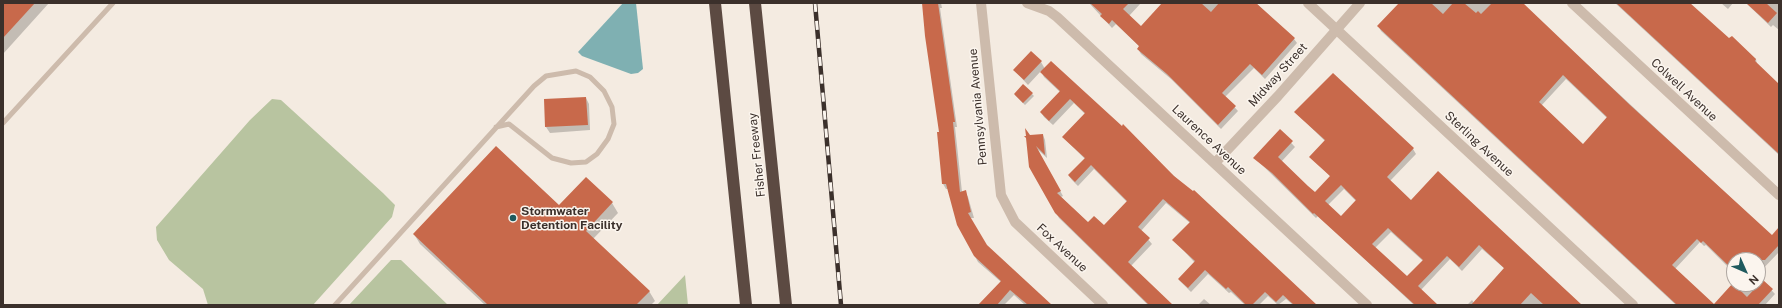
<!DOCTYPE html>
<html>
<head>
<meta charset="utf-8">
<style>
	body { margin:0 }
	#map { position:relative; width:1782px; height:308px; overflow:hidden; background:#f4ebe1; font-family:"Public Sans",sans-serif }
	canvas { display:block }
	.frame { position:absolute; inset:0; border:4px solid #3b302b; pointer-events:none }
	.north { position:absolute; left:1726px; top:252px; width:40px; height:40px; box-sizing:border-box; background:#fbf5ee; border:1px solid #aea6a0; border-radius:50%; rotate:135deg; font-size:11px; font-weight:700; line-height:16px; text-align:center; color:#3b302b }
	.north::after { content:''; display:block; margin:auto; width:14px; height:18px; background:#1f5a5e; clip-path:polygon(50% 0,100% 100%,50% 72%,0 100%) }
</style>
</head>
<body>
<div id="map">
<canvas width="1782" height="308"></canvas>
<div class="frame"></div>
<div class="north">N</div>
</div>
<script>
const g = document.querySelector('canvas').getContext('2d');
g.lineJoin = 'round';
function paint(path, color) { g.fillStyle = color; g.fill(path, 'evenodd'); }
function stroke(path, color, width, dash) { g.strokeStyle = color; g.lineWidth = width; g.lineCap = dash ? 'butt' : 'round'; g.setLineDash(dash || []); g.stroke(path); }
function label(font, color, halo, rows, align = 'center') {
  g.font = font + ' "Public Sans",sans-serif'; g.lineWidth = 3; g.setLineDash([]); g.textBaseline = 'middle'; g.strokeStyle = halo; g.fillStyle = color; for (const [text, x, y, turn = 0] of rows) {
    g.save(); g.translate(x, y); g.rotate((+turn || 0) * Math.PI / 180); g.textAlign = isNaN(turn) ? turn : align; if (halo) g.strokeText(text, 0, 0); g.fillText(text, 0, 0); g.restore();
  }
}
const green = new Path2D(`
	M272,99L281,100L383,193L395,205L392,217L313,305H208L203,289L169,260L157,240L156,227L250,120Z
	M391,260H401L448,305H349Z
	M685,275L688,305H657Z`);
const water = new Path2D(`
	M623,3H636L643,69L638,73L631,74L582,56L578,52Z`);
const shadow = new Path2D(`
	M3,3H49L3,54Z
	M923,3H941L942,8H940L957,127H955L962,192H965L968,197L974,218H970L986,246L1050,305H1025L1014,295L1004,305H980L1001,282L978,262L958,225L949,189H946L943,184L940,132Z
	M1089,3H1141L1129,16L1141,27L1163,3H1256L1294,39L1297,43L1265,79L1254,68L1225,97L1238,111L1221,129L1171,79L1141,54L1138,49L1140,47L1116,24L1112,28Z
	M1400,3H1521L1772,236L1779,238V252L1758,274V260H1734V273L1706,245L1704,246L1700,242L1675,269L1714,305L1734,283L1758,284V276L1775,294L1765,305H1676L1381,31L1379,27ZM1566,79L1607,118L1583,146L1541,106Z
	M1615,3H1689L1729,40L1756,59L1757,65L1779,85V155Z
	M1721,3H1733L1728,9Z
	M1746,3H1779V30L1773,25L1771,27Z
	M1041,62L1045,69L1174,176L1314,305H1293L1286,299L1278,305L1268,296L1259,305H1245L1231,292L1229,293L1208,274L1191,292L1179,280L1195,263L1174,240L1190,223L1166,203L1141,231L1152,244L1131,266L1172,305H1148L1059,218L1030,167L1029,136L1043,135L1045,140L1047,158L1036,148L1063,196L1061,197L1088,223L1104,227L1127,202L1094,169L1078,186L1072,180L1069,176L1085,159L1063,137L1085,114L1074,103L1053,125L1044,117L1041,112L1060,92L1044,77L1041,71L1028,85L1014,70Z
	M1333,74L1413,149L1416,154L1390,181L1411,201L1580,305H1467L1472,300L1474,303L1505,269L1482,249L1462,271L1450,259L1421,290L1437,305H1414L1318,216L1316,218L1255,158L1280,131L1295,147L1281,162L1315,194L1331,177L1311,157L1325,141L1295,112ZM1344,189L1356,201L1341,218L1328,205ZM1391,232L1423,261L1407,278L1375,248Z
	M1032,94L1034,96L1025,105L1015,95Z
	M586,98L589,104L590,130L550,133L546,127L545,100Z
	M612,203L618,213L593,239L649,291L655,301L651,305H485L420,244L414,234L559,207Z
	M1204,299L1211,305H1198Z`);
const building = new Path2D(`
	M3,3H35L3,38Z
	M922,3H938L955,122H953L960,192L966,190L971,212L968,213L987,245L1052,305H1028L1010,290L997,305H978L1001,281L974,256L957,225L946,184H942L937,132H939L925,36Z
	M1090,3H1129L1123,9L1141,26L1162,3H1201L1211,12L1219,3H1256L1295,38L1262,75L1250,64L1222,93L1236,106L1218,125L1167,74L1137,49L1139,46L1112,20L1109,24L1100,16L1102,14Z
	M1399,3H1431L1443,14L1453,3H1464L1476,13L1478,11L1481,14L1492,3H1523L1630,105L1772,235L1779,227V245L1765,260H1734V271L1703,241L1701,243L1697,239L1672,265L1714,304L1733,283L1747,297L1763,280L1773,289L1758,305H1677L1377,26ZM1563,75L1607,117L1583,144L1539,102Z
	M1616,3H1690L1729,38L1732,36L1756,59L1755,61L1779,84V154Z
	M1746,3H1766L1777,13L1768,23Z
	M1031,51L1042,61L1024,80L1013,70Z
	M1051,61L1122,126L1123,124L1174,176L1193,191L1194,190L1317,305H1294L1283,295L1276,302L1265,292L1252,305H1246L1228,287L1226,289L1205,270L1188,288L1178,279L1195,261L1172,240L1190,222L1163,199L1138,227L1150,238L1128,262L1173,305H1149L1055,213L1029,167L1026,138L1024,136H1026L1025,128L1030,135L1043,134L1045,155L1036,146L1061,191L1057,193L1088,222L1094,216L1104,225L1127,201L1091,165L1075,182L1068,175L1085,158L1062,137L1085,113L1070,99L1049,121L1040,112L1060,91L1040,72Z
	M1333,73L1414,148L1387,177L1411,200L1438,171L1582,305H1544L1531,293L1520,305H1471L1504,268L1479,245L1459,267L1447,256L1418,286L1438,305H1415L1314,213L1313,214L1272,173L1253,158L1280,129L1293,141L1278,157L1308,186L1315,192L1330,176L1309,157L1325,140L1294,112ZM1341,185L1356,200L1341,216L1325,201ZM1388,228L1423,260L1407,276L1372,244Z
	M1023,84L1033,93L1023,103L1014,94Z
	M586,97L588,125L545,127L544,99Z
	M496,146L559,205L586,177L613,202L586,231L650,291L636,305H488L413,234Z`);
const lane = new Path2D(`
	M3,123L113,3
	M335,305L534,86L546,76L576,71L590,77L604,91L612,107L614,124L608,139L597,154L586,162L571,163L552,158L509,124L496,127`);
const street = new Path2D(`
	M981,3L1001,195L1015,222L1103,305
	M1027,3L1049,11L1057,17L1367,305
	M1308,3L1633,305
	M1572,3L1779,195
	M1215,163L1278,96L1360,3`);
const highway = new Path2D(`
	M715,3L746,305
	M755,3L786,305`);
const rail = new Path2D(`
	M815,3L841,305`);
const markers = [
	[513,218,4,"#1f5a5e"]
];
const streetNames = [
	["Midway Street",1278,75,-48],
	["Colwell Avenue",1684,90,43],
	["Pennsylvania Avenue",978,107,-95],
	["Laurence Avenue",1209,140,43],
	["Sterling Avenue",1479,144,43],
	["Fisher Freeway",757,155,-96],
	["Fox Avenue",1062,248,43]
];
const poiNames = [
	["Stormwater",521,211],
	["Detention Facility",521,225]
];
paint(green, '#b8c4a0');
paint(water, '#7fb0b2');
paint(shadow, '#0003');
paint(building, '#c8694b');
stroke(lane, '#cdbbac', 5);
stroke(street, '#cdbbac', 10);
stroke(highway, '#5c4a42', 12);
stroke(rail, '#3b302b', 4.5);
stroke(rail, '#fbf5ee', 3, [9]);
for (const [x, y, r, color] of markers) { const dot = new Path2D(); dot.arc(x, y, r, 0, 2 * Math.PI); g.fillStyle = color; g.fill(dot); stroke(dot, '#fbf5ee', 1.5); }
label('12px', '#3b302b', '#fbf5ee', streetNames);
label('bold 12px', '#3b302b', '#fbf5ee', poiNames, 'left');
</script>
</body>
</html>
